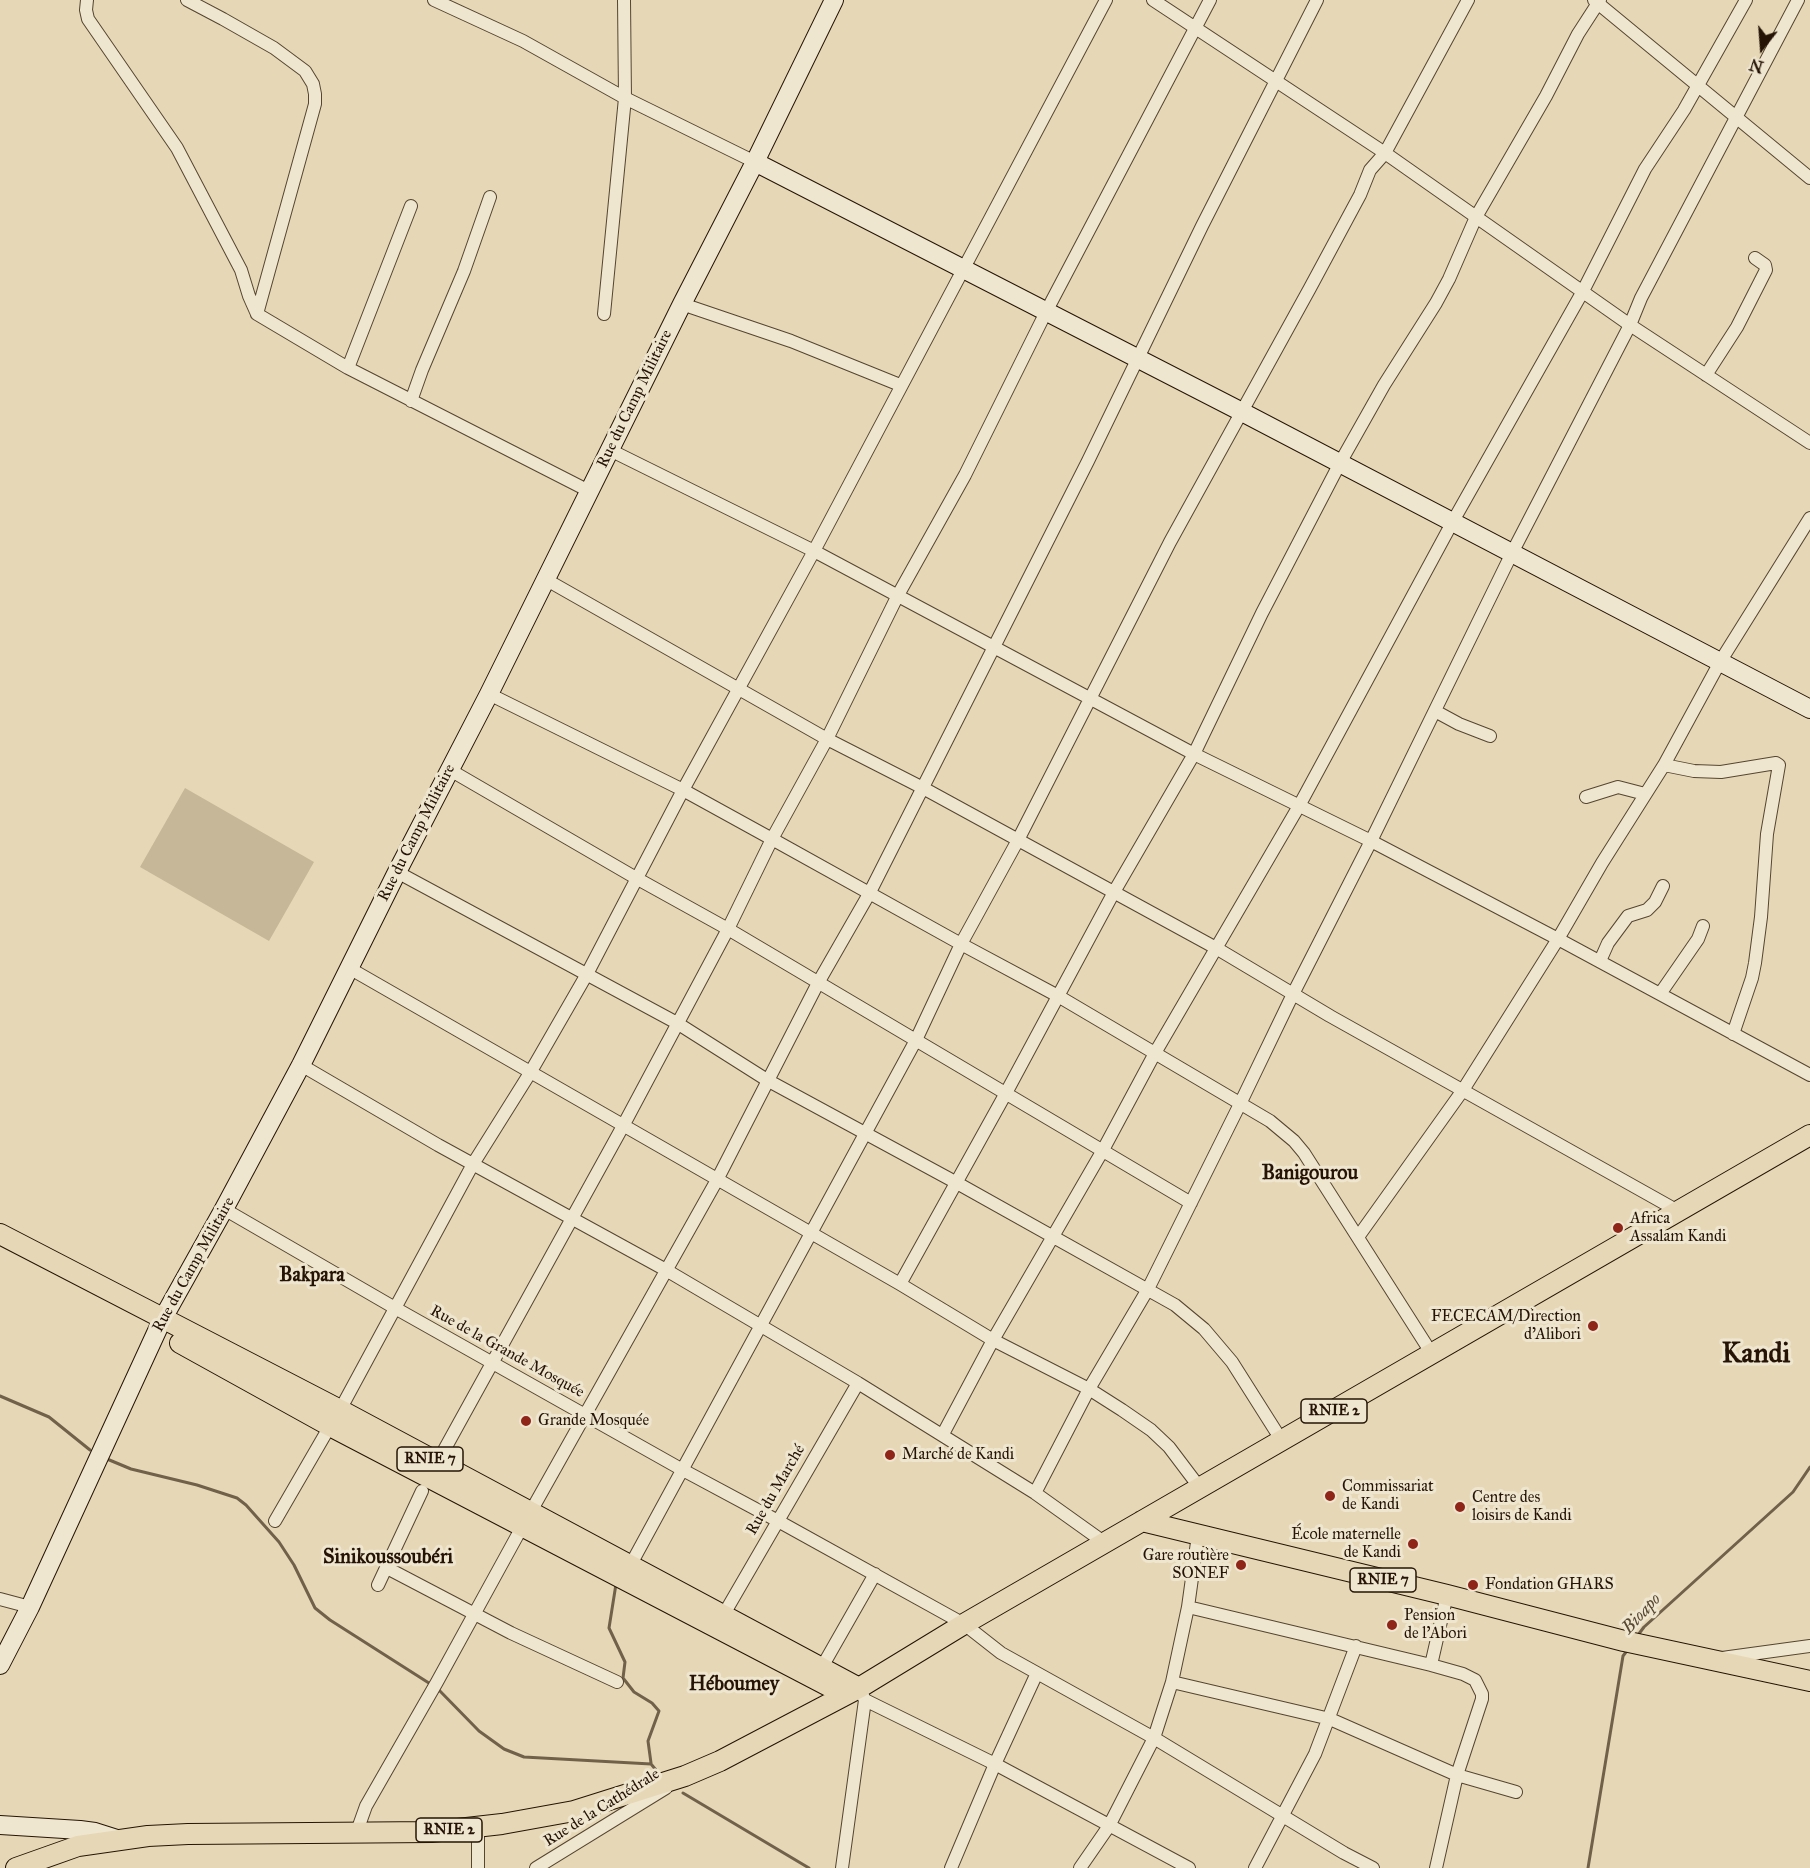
<!DOCTYPE html>
<html>
<head>
<meta charset="utf-8">
<style>
	body { margin:0 }
	#map { position:relative; width:1810px; height:1868px; overflow:hidden; background:#e6d8b6; font-family:"IM FELL Great Primer",serif }
	canvas { display:block }
	.north { position:absolute; left:1732px; top:18px; width:60px; height:60px; -webkit-text-stroke:4px #efe6d0; paint-order:stroke; rotate:197deg; font-size:16px; font-weight:700; line-height:24px; text-align:center; color:#251405 }
	.north::after { content:''; display:block; margin:auto; width:21px; height:27px; background:#251405; clip-path:polygon(50% 0,100% 100%,50% 72%,0 100%) }
</style>
</head>
<body>
<div id="map">
<canvas width="1810" height="1868"></canvas>
<div class="north">N</div>
</div>
<script>
const ctx = document.querySelector('canvas').getContext('2d');
ctx.lineJoin = 'round';
function fillPath(path, color) { ctx.fillStyle = color; ctx.fill(path, 'evenodd'); }
const poly = rows => new Path2D(rows.map(r => 'M' + r).join(''));
function stroke(path, color, width, dash) { ctx.strokeStyle = color; ctx.lineWidth = width; ctx.lineCap = dash ? 'butt' : 'round'; ctx.setLineDash(dash || []); ctx.stroke(path); }
function label(font, color, halo, rows, align = 'center') {
  ctx.font = font + ' "IM FELL Great Primer",serif'; ctx.lineWidth = 6; ctx.setLineDash([]); ctx.textBaseline = 'middle'; ctx.strokeStyle = halo; ctx.fillStyle = color; for (const [text, x, y, turn = 0] of rows) {
    ctx.save(); ctx.translate(x, y); ctx.rotate((+turn || 0) * Math.PI / 180); ctx.textAlign = isNaN(turn) ? turn : align; if (halo) ctx.strokeText(text, 0, 0); ctx.fillText(text, 0, 0); ctx.restore();
  }
}
const green = poly([
	[185,788,314,862,269,941,140,867]
]);
const stream = poly([
	[0,1396,49,1417,90,1450],
	[107,1459,131,1469,197,1485,237,1498,246,1505,279,1542,294,1565,315,1608,330,1620,432,1685],
	[616,1584,609,1628,625,1662,623,1678,634,1692,652,1703,659,1711,648,1741,651,1763],
	[1638,1635,1644,1627,1793,1492,1810,1467],
	[437,1688,479,1731,504,1749,524,1757,651,1764,656,1770],
	[683,1793,809,1868],
	[1588,1868,1623,1656,1629,1648]
]);
const street = poly([
	[87,0,86,10,88,19,177,148,241,270,249,296,257,314],
	[187,0,223,19,274,48,305,71,313,84,315,94,315,104,257,314,348,368,589,491],
	[434,0,523,41,625,98,755,162],
	[1153,0,1385,153,1630,325,1810,443],
	[1594,0,1810,178],
	[682,304,791,341,900,385],
	[604,314,625,98,624,0],
	[348,368,411,206],
	[1706,375,1737,327,1766,270,1765,265,1755,258],
	[411,401,422,370,464,271,490,197],
	[610,450,814,551,1194,754,1371,841,1558,939,1810,1075],
	[545,579,827,739,923,788,1216,948,1330,1016,1678,1211],
	[489,694,683,790,772,839,961,944,1058,996,1270,1121,1294,1141,1304,1153,1432,1354],
	[1435,711,1459,724,1490,736],
	[1664,765,1694,771,1721,772,1776,763,1779,765,1767,834,1761,917,1755,963,1752,978,1733,1034],
	[450,770,636,878,728,929,1191,1203],
	[1586,797,1618,787,1645,794],
	[397,872,677,1023,767,1080,957,1183,1175,1305,1204,1329,1232,1362,1282,1441],
	[1600,961,1608,943,1628,916,1647,910,1655,902,1663,886],
	[349,968,900,1284,993,1340,1089,1389,1122,1410,1151,1430,1169,1447,1200,1488],
	[1660,994,1698,939,1703,926],
	[301,1065,438,1145,666,1270,858,1383,1035,1493,1105,1543],
	[224,1209,395,1308,681,1469,778,1521,964,1624,1001,1653,1154,1738,1344,1853,1373,1868],
	[1358,1237,1463,1090,1558,939,1602,863,1664,765,1720,662,1810,518],
	[900,1284,1006,1093,1114,892,1194,754,1262,613,1340,463,1384,385,1436,303,1449,279,1476,217,1546,96,1578,34,1600,0],
	[340,1410,473,1164,530,1073,587,974,683,790,814,551,1106,0],
	[943,1434,993,1340,1103,1150,1155,1053,1299,806,1452,523,1583,291,1645,169,1684,110,1746,0],
	[437,1463,623,1126,728,929,772,839,827,739,898,595,965,475,1046,312,1210,0],
	[1035,1493,1089,1389,1148,1289,1240,1104,1293,994,1371,841,1512,553,1630,325,1641,298,1798,0],
	[530,1513,717,1180,818,983,869,894,1088,461,1202,226,1317,0],
	[275,1521,330,1426],
	[630,1566,916,1040,961,944,1018,840,1170,542,1310,288,1360,195,1370,170,1385,153,1468,0],
	[387,1568,511,1633,617,1682],
	[378,1585,422,1491],
	[0,1599,30,1607],
	[1188,1607,1431,1665,1463,1674,1475,1680,1482,1694,1482,1699,1457,1775,1436,1868],
	[724,1614,858,1383],
	[1722,1658,1810,1646],
	[1431,1665,1447,1595],
	[822,1667,875,1574],
	[1172,1682,1330,1719,1457,1775,1516,1792],
	[859,1688,865,1700,995,1764,1189,1868],
	[356,1834,366,1806,437,1682,522,1527],
	[478,1868,478,1827],
	[536,1868,666,1788],
	[842,1868,865,1700],
	[951,1868,995,1764,1037,1673],
	[1080,1868,1109,1826,1154,1738,1172,1682,1188,1607,1198,1535],
	[1255,1868,1315,1754,1356,1646]
]);
const secondary = poly([
	[755,162,1242,412,1810,709],
	[0,1665,30,1607,162,1320,224,1209,301,1065,397,872,489,694,682,304,755,162,834,0],
	[0,1825,80,1830,95,1832,117,1839]
]);
const primary = poly([
	[0,1234,340,1410,859,1688],
	[180,1343,330,1426,836,1690],
	[1142,1521,1447,1595,1624,1641,1810,1681],
	[16,1868,78,1846,148,1836,188,1834,431,1832,502,1824,574,1811,685,1776,720,1761,859,1688,964,1624,1810,1135]
]);
const markers = [
	[1618,1228,6,"#8f2418"],
	[1593,1326,6,"#8f2418"],
	[526,1421,6,"#8f2418"],
	[890,1455,6,"#8f2418"],
	[1330,1496,6,"#8f2418"],
	[1460,1507,6,"#8f2418"],
	[1413,1544,6,"#8f2418"],
	[1241,1565,6,"#8f2418"],
	[1473,1585,6,"#8f2418"],
	[1392,1625,6,"#8f2418"]
];
const shields = [
	[1334,1411,66],
	[430,1459,66],
	[1383,1580,66],
	[449,1830,66]
];
const shieldNames = [
	["RNIE 2",1334,1411],
	["RNIE 7",430,1459],
	["RNIE 7",1383,1580],
	["RNIE 2",449,1830]
];
const streetNames = [
	["Rue du Camp Militaire",635,399,-64],
	["Rue du Camp Militaire",417,833,-63],
	["Rue du Camp Militaire",194,1265,-61],
	["Rue de la Grande Mosquée",507,1352,29],
	["Rue du Marché",776,1490,-60],
	["Rue de la Cathédrale",602,1808,-32]
];
const poiNames = [
	["Africa",1630,1219],
	["Assalam Kandi",1630,1237],
	["FECECAM/Direction",1581,1317,"right"],
	["d'Alibori",1581,1335,"right"],
	["Grande Mosquée",538,1421],
	["Marché de Kandi",902,1455],
	["Commissariat",1342,1487],
	["de Kandi",1342,1505],
	["Centre des",1472,1498],
	["loisirs de Kandi",1472,1516],
	["École maternelle",1401,1535,"right"],
	["de Kandi",1401,1553,"right"],
	["Gare routière",1229,1556,"right"],
	["SONEF",1229,1574,"right"],
	["Fondation GHARS",1485,1585],
	["Pension",1404,1616],
	["de l'Abori",1404,1634]
];
const waterNames = [
	["Bioapo",1642,1614,-47]
];
const quarterNames = [
	["Banigourou",1310,1174],
	["Bakpara",312,1276],
	["Sinikoussoubéri",388,1558],
	["Héboumey",734,1685]
];
const townNames = [
	["Kandi",1756,1355]
];
fillPath(green, '#c5b798');
stroke(stream, '#71614b', 3);
stroke(street, '#554531', 14);
stroke(secondary, '#251405', 20);
stroke(primary, '#251405', 22);
stroke(street, '#efe6d0', 12);
stroke(secondary, '#efe6d0', 18);
stroke(primary, '#e6d8b6', 20);
for (const [x, y, r, color] of markers) { const dot = new Path2D(); dot.arc(x, y, r, 0, 2 * Math.PI); ctx.fillStyle = color; ctx.fill(dot); stroke(dot, '#efe6d0', 2); }
for (const [x, y, w] of shields) { const box = new Path2D(); box.roundRect(x - w / 2, y - 12, w, 24, 4.5); ctx.fillStyle = '#efe6d0'; ctx.fill(box); stroke(box, '#251405', 1.5); }
label('bold 15px', '#251405', null, shieldNames);
label('16px', '#251405', '#efe6d0', streetNames);
label('16px', '#251405', '#efe6d0', poiNames, 'left');
label('italic 18px', '#584834', '#efe6d0', waterNames);
label('bold 20px', '#251405', '#efe6d0', quarterNames);
label('bold 28px', '#251405', '#efe6d0', townNames);
</script>
</body>
</html>
